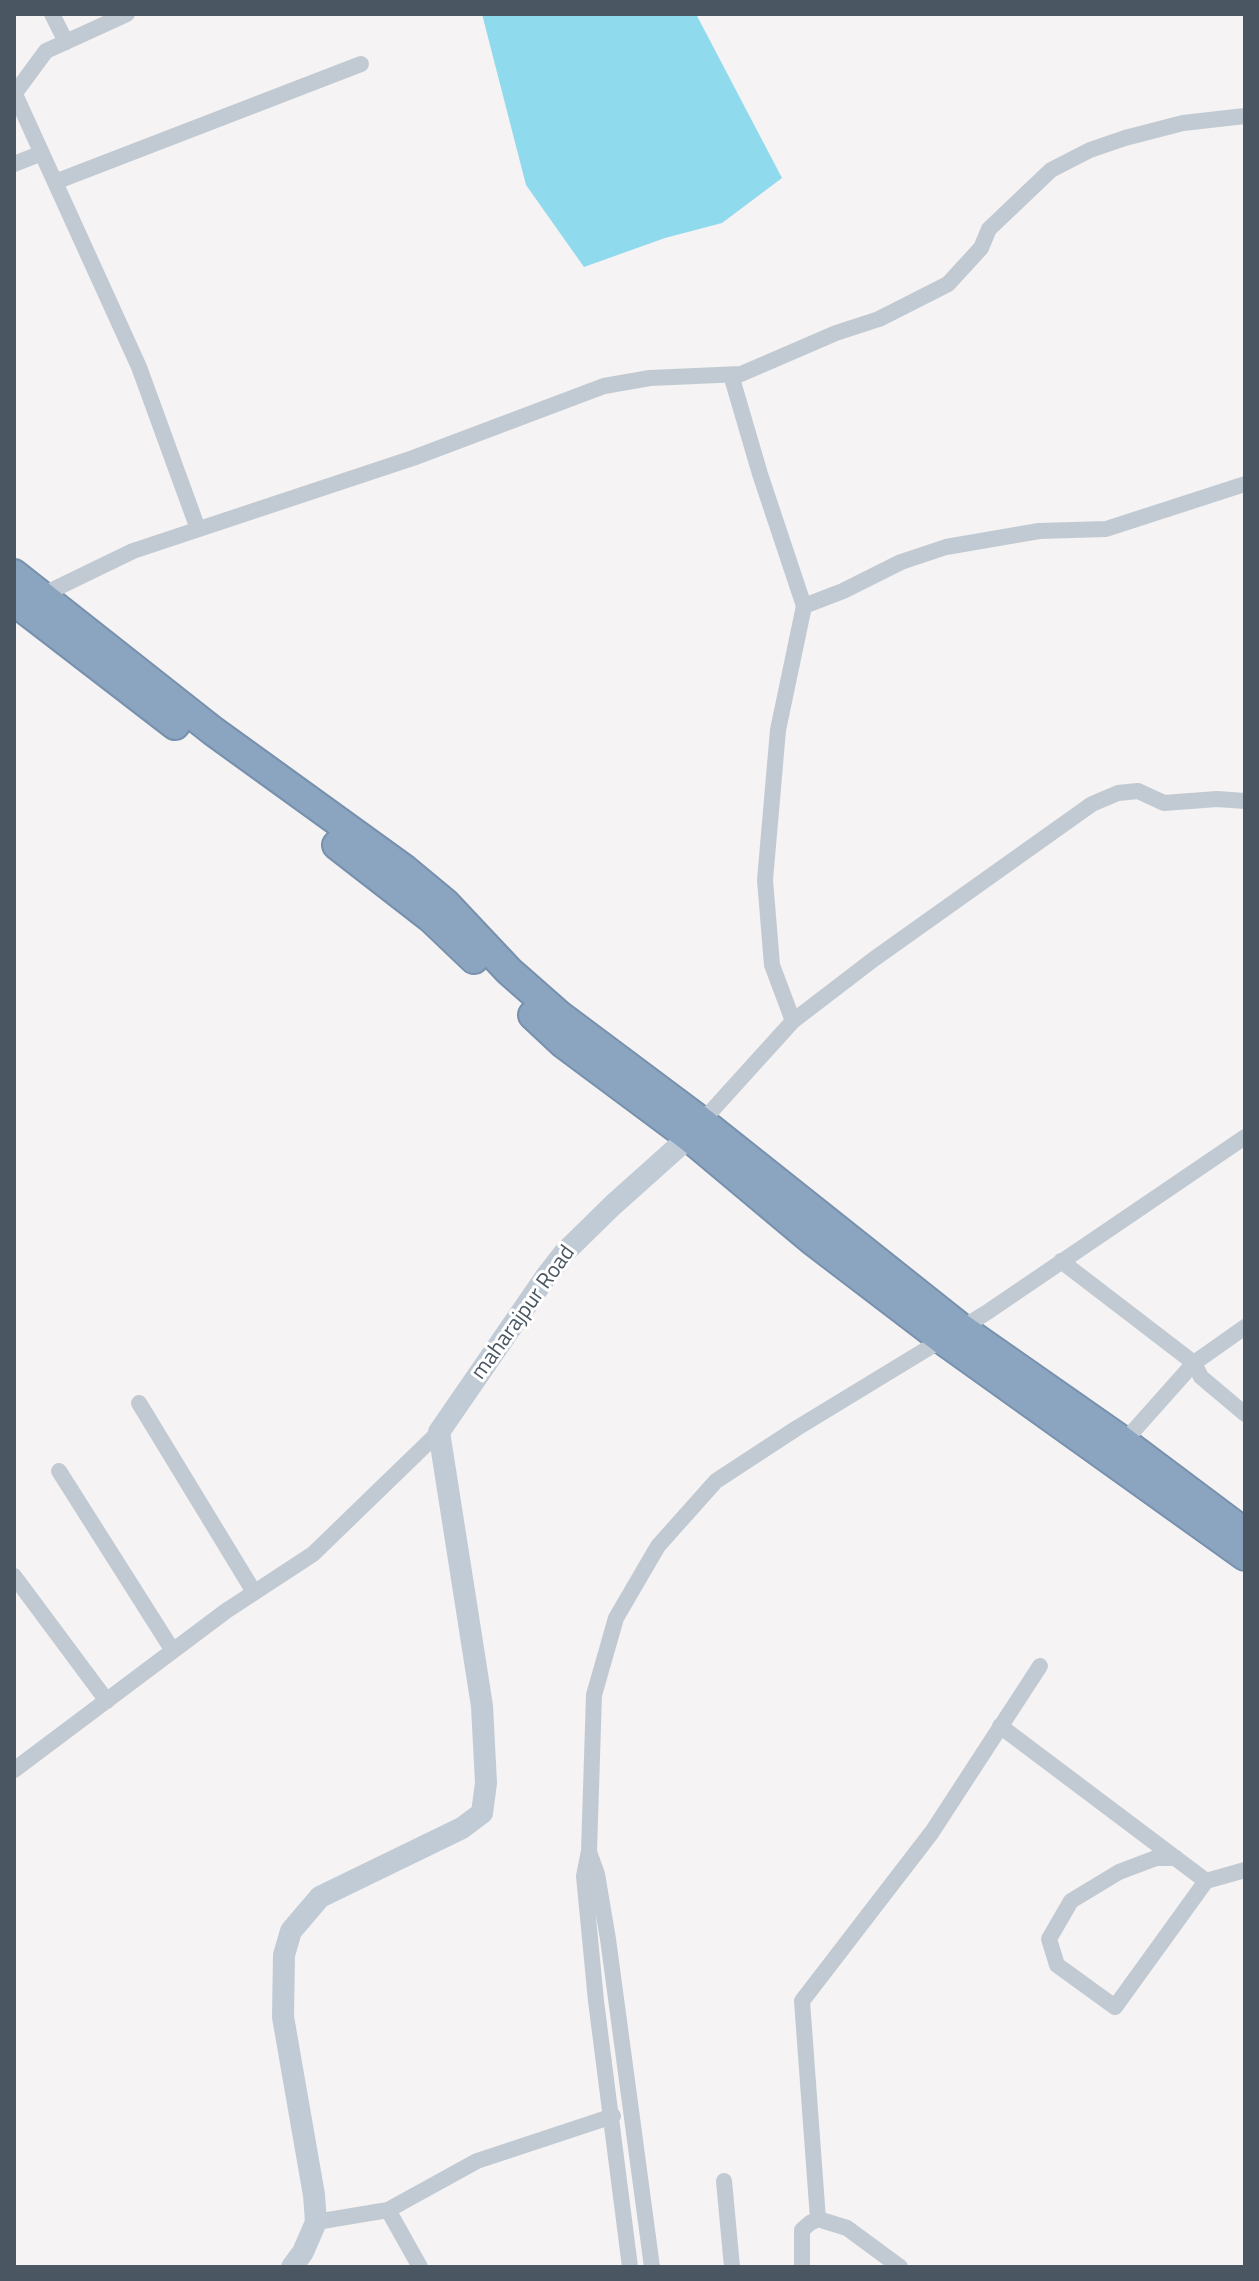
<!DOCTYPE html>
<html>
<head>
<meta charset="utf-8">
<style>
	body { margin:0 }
	#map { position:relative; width:1259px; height:2281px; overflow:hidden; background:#f5f3f3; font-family:"Titillium Web",sans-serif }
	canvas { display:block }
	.frame { position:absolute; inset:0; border:16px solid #4a5661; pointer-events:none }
</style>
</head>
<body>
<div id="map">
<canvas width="1259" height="2281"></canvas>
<div class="frame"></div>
</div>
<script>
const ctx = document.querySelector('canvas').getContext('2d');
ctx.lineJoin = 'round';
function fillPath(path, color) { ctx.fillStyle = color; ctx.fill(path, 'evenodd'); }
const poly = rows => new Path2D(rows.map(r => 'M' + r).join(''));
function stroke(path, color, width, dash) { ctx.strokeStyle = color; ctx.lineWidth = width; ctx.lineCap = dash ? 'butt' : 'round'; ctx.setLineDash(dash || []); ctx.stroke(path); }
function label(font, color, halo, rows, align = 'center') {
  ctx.font = font + ' "Titillium Web",sans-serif'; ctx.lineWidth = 6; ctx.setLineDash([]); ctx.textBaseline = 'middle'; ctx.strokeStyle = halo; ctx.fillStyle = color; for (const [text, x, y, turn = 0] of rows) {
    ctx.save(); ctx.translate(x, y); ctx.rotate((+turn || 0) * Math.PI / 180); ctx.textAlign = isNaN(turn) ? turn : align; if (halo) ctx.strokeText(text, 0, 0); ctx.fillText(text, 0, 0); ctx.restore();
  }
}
const water = poly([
	[482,14,696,14,782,178,722,223,665,238,584,267,526,185]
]);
const street = poly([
	[52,14,66,42],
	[14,92,139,367,198,529],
	[15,93,46,51,127,14],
	[14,164,42,153],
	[55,182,361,64],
	[38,597,133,551,413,458,604,386,650,378,741,374,836,333,879,319,948,284,981,248,989,229,1051,170,1090,150,1125,138,1183,123,1245,116],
	[804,606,843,591,901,562,946,547,1039,531,1106,529,1245,484],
	[793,1021,874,959,1092,804,1118,793,1138,791,1164,803,1217,799,1245,801],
	[697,1127,793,1021,772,965,765,880,778,730,804,606,760,474,731,375],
	[1061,1261,1194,1363,1120,1446],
	[1245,1327,1194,1363,1201,1377,1245,1414],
	[139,1403,254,1592],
	[59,1471,173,1651],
	[14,1576,107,1701],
	[1000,1726,1206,1881],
	[14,1770,226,1611,313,1554,439,1432],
	[589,1852,597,1874,608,1939,652,2267],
	[1176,1858,1156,1858,1119,1872,1071,1901,1049,1939,1057,1965,1115,2007,1206,1881,1245,1870],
	[724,2181,732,2267],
	[388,2210,420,2267],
	[818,2219,802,2001,932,1832,1040,1666],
	[316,2222,388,2210,477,2161,613,2116],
	[630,2267,596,2001,584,1876,589,1851,594,1695,616,1618,658,1546,716,1481,797,1428,986,1313,1245,1137],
	[802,2267,802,2230,810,2223,818,2219,847,2228,900,2267]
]);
const secondary = poly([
	[292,2267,303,2252,316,2222,314,2195,283,2017,284,1955,291,1931,320,1897,462,1828,482,1813,486,1783,482,1706,439,1432,547,1275,565,1252,613,1205,689,1137]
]);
const highway = poly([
	[14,574,213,731,404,869,445,903,509,971,559,1015,702,1122,961,1328,1117,1437,1245,1533],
	[14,601,175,725],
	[337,845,431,918,474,959],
	[533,1015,564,1044,689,1137,812,1240,943,1340,1245,1556]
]);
const streetNames = [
	["maharajpur Road",524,1313,-54]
];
fillPath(water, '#90daee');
stroke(highway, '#7690ad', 32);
stroke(street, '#c1cad2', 16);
stroke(secondary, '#c1cbd6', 22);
stroke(highway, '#8ba5c1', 28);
label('22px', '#4a5661', '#fff', streetNames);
</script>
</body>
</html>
